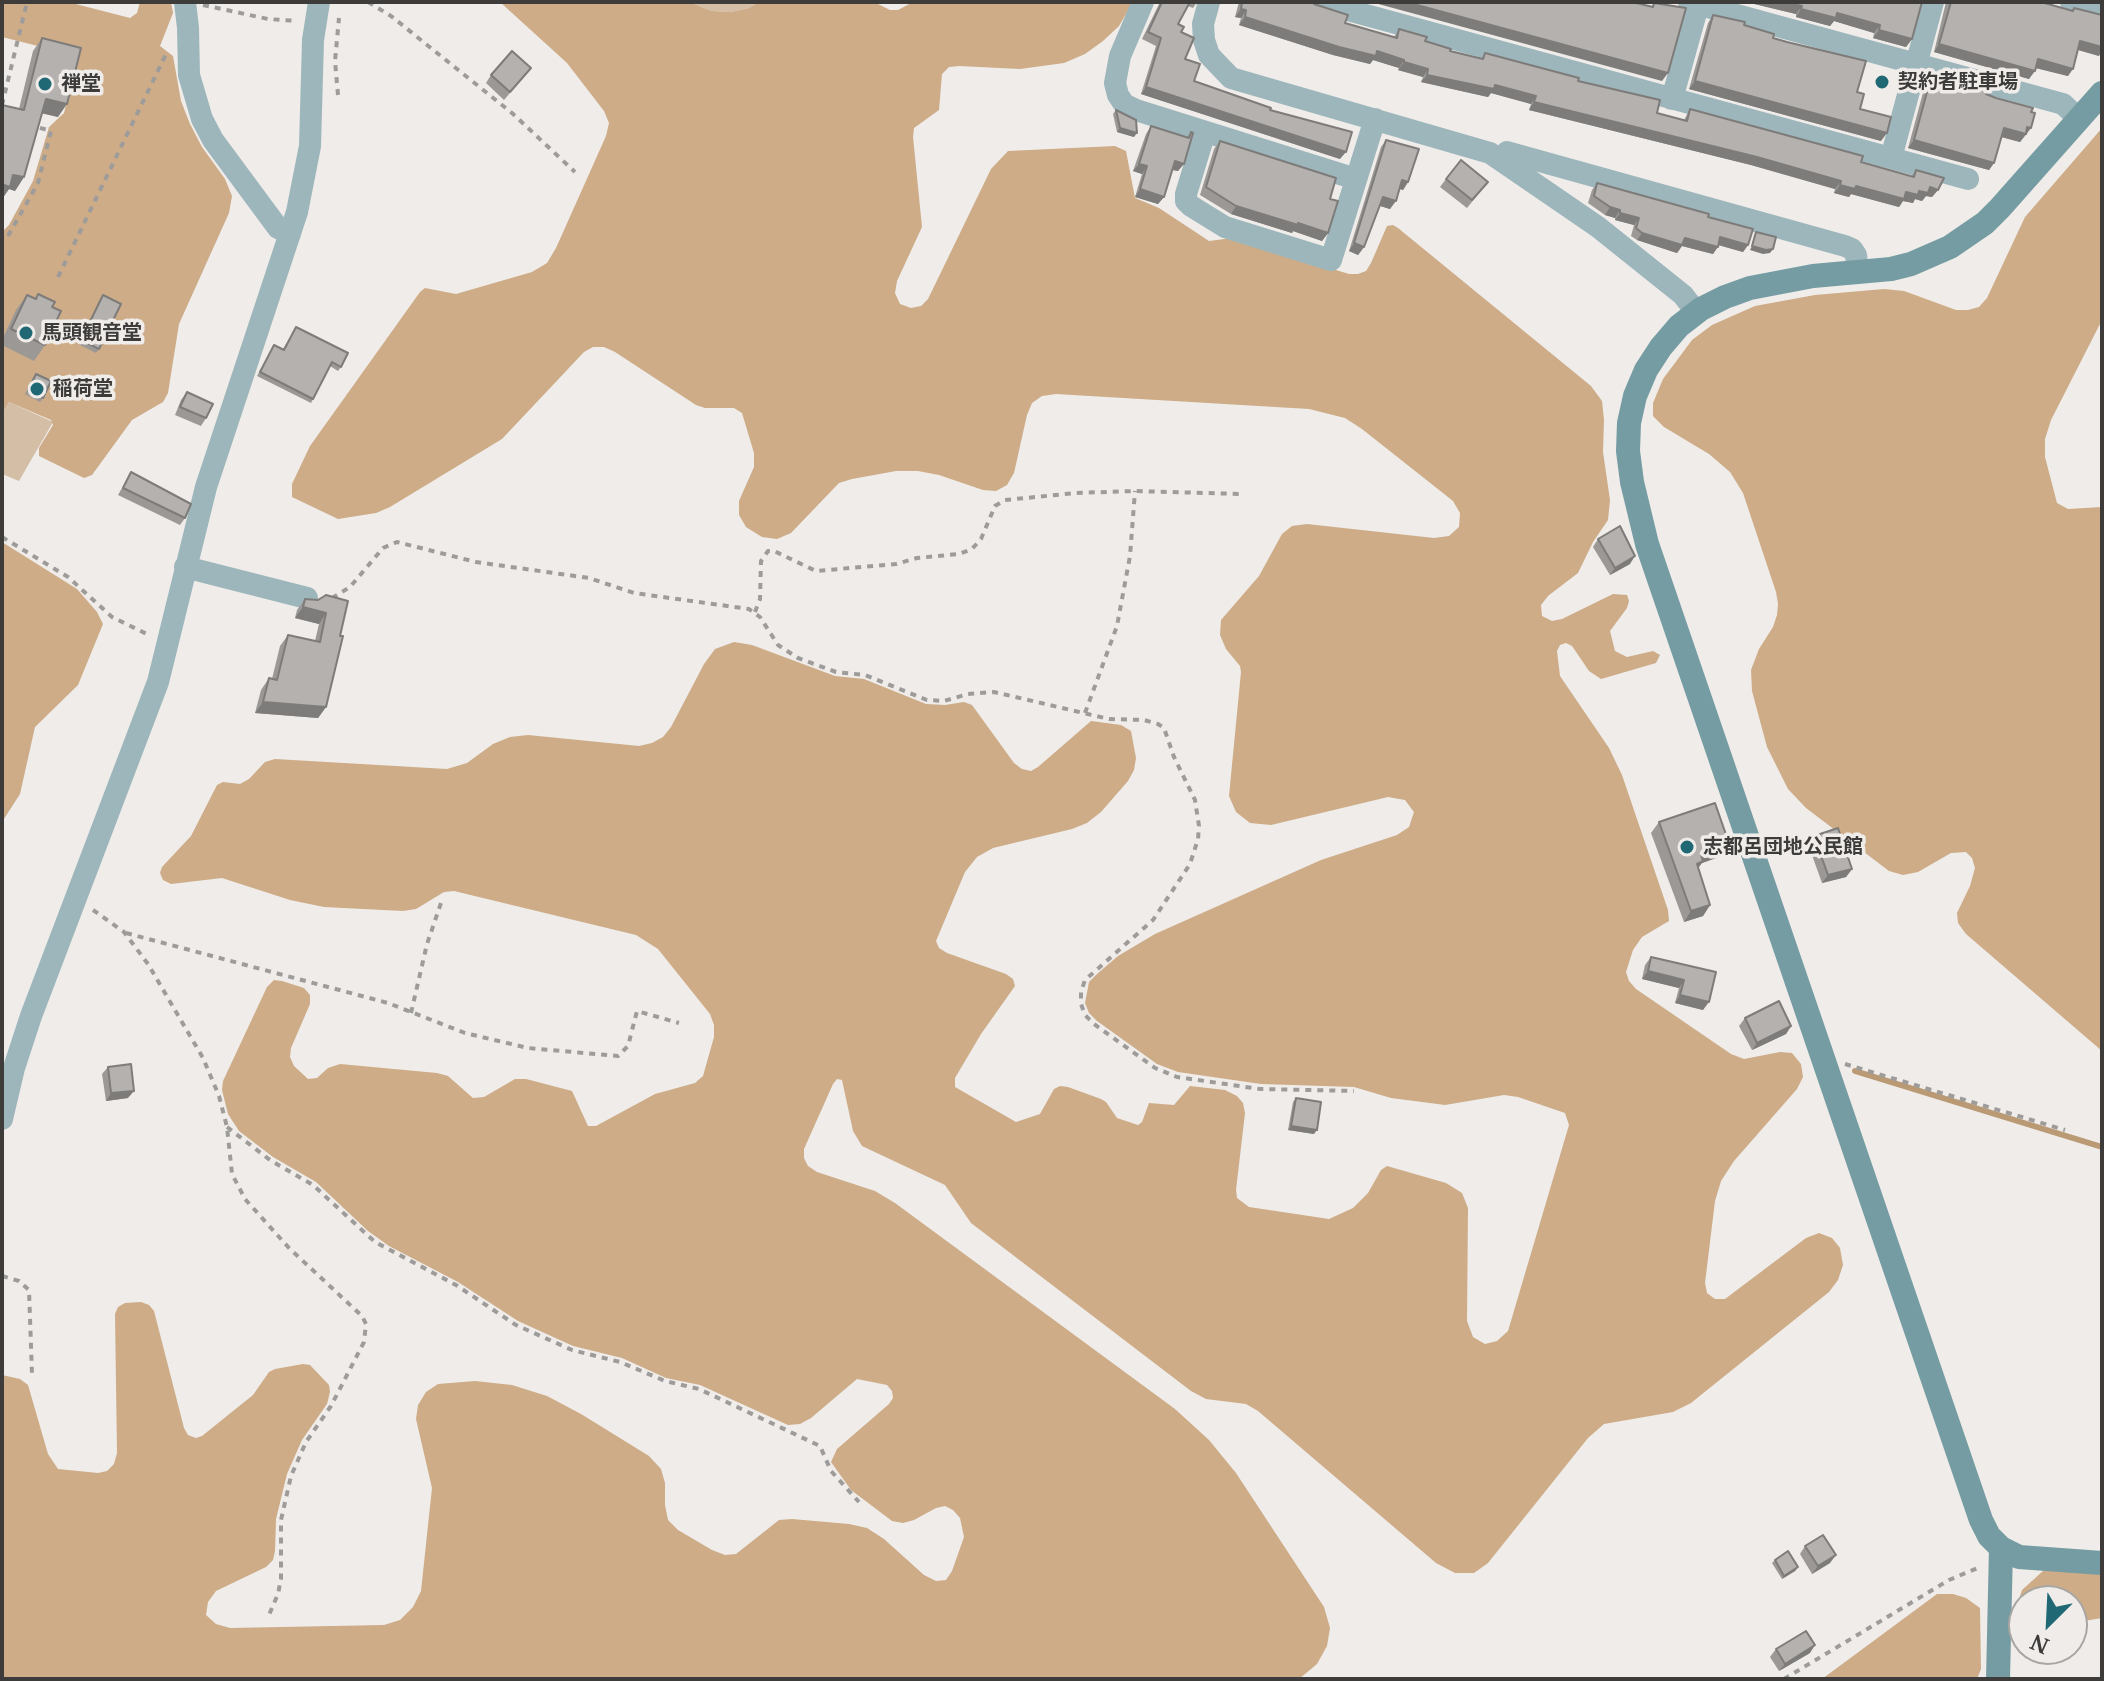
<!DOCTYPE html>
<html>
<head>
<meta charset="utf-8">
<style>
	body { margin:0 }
	#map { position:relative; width:2104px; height:1681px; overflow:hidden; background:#efece9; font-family:"Noto Serif",serif }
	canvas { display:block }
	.frame { position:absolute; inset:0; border:4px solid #3d3c3b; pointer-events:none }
	.north { position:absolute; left:2008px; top:1585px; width:80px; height:80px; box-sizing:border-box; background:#efece9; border:2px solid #a8a6a3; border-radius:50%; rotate:204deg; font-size:22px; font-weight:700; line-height:32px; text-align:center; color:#3d3c3b }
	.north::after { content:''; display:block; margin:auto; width:28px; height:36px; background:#206974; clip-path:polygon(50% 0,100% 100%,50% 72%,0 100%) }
</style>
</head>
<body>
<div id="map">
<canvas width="2104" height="1681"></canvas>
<div class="frame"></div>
<div class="north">N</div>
</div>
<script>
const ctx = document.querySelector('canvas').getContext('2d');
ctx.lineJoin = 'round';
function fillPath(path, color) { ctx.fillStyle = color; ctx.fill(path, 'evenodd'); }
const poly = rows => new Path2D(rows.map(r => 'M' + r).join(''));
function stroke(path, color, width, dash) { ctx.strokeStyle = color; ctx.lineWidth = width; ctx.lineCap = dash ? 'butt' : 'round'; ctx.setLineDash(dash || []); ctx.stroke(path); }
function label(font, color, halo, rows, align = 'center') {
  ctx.font = font + ' "Noto Serif","Noto Sans JP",serif'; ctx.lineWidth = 7; ctx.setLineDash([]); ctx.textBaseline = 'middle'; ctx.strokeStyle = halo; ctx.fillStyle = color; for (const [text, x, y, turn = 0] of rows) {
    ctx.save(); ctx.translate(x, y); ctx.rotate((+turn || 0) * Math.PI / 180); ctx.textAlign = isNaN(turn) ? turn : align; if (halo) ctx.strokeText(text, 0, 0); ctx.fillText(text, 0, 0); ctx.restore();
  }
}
const green = poly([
	[689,2,759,2,749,8,731,12,712,11],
	[9,402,53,422,19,481,2,474,2,414]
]);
const forest = poly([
	[2,2,68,2,130,18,137,13,140,2,171,2,173,13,160,46,173,56,181,101,190,124,202,147,225,179,232,196,229,213,179,324,168,393,163,402,132,420,92,475,84,478,39,456,39,448,53,425,51,420,9,402,2,414,2,232,9,225,33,181,49,127,64,113,76,66,66,53,2,37],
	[500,2,689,2,712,11,731,12,749,8,759,2,874,2,890,10,898,10,913,2,1133,2,1119,26,1103,41,1085,54,1064,63,1020,69,959,66,949,67,942,74,939,110,914,128,913,137,922,227,897,281,895,293,900,304,911,308,921,306,928,299,991,169,1008,151,1115,146,1126,151,1135,198,1159,208,1209,241,1232,238,1349,274,1358,274,1366,271,1371,263,1387,226,1393,225,1398,228,1591,386,1602,401,1604,420,1603,452,1610,500,1608,520,1593,542,1578,573,1548,596,1541,605,1542,616,1552,621,1562,619,1613,594,1627,595,1629,601,1627,608,1610,631,1615,651,1627,657,1653,651,1660,655,1656,663,1601,679,1589,671,1572,646,1566,643,1560,645,1557,651,1560,676,1609,748,1622,775,1668,910,1669,921,1642,937,1633,950,1626,972,1629,981,1636,989,1731,1054,1744,1059,1780,1052,1792,1053,1801,1064,1803,1077,1797,1089,1734,1161,1721,1181,1715,1201,1705,1283,1707,1293,1715,1299,1725,1299,1806,1238,1819,1233,1832,1238,1840,1248,1843,1265,1838,1280,1829,1292,1691,1403,1673,1412,1604,1424,1588,1438,1488,1563,1474,1573,1455,1573,1436,1563,1258,1411,1246,1404,1206,1399,1191,1391,971,1223,945,1185,862,1146,853,1131,842,1080,837,1079,833,1084,804,1149,804,1158,808,1166,817,1172,875,1191,895,1203,1175,1409,1209,1440,1236,1473,1324,1607,1330,1628,1327,1646,1317,1664,1299,1679,2,1679,2,1375,20,1379,28,1385,48,1454,58,1469,98,1473,107,1471,114,1464,117,1453,115,1314,118,1307,125,1303,141,1302,149,1305,154,1311,184,1428,188,1435,196,1438,202,1436,253,1395,269,1372,275,1369,303,1364,310,1365,329,1385,330,1392,327,1404,302,1440,287,1474,276,1519,275,1551,273,1560,266,1567,216,1591,208,1602,206,1615,216,1624,230,1628,384,1625,400,1620,413,1607,421,1591,432,1488,416,1419,418,1405,426,1392,438,1384,475,1381,512,1385,547,1396,581,1414,649,1456,661,1469,665,1483,665,1505,668,1520,678,1530,712,1550,725,1555,736,1554,779,1520,792,1519,849,1524,867,1528,884,1539,924,1575,936,1581,946,1580,952,1571,964,1537,960,1518,953,1510,945,1506,936,1508,914,1520,903,1523,892,1521,851,1490,831,1462,837,1449,889,1404,893,1398,892,1391,887,1385,857,1379,811,1418,800,1424,788,1425,700,1385,666,1378,622,1358,573,1346,518,1321,458,1282,389,1246,368,1231,316,1182,273,1157,239,1131,228,1114,222,1090,223,1081,267,987,274,980,282,981,304,988,310,995,310,1004,291,1048,290,1057,294,1066,308,1079,317,1078,328,1068,340,1064,437,1073,448,1076,473,1098,484,1097,515,1079,526,1079,572,1091,588,1126,596,1126,655,1094,695,1083,703,1076,714,1037,714,1025,710,1014,658,949,636,935,454,891,444,892,416,909,403,911,324,907,290,900,222,878,171,884,163,880,160,873,162,867,191,836,217,785,223,782,240,784,249,779,265,762,275,759,447,769,467,763,493,744,510,737,528,735,639,746,652,743,663,737,671,727,704,664,715,649,734,642,752,645,835,676,864,679,926,704,945,705,964,702,972,705,1014,763,1022,769,1031,771,1038,767,1091,721,1121,725,1131,731,1136,758,1134,770,1128,781,1101,812,1087,823,1072,829,993,848,977,857,965,872,936,941,939,948,947,953,1006,974,1013,979,1015,986,981,1034,955,1078,955,1087,1016,1122,1040,1114,1054,1089,1060,1086,1068,1087,1101,1099,1106,1102,1117,1118,1138,1125,1142,1122,1149,1103,1174,1105,1190,1086,1225,1090,1237,1096,1243,1103,1245,1113,1236,1190,1237,1198,1249,1207,1329,1219,1353,1208,1368,1193,1381,1170,1387,1166,1446,1183,1462,1193,1468,1208,1467,1321,1473,1337,1485,1344,1497,1341,1508,1331,1569,1125,1565,1113,1518,1097,1504,1095,1445,1105,1391,1098,1354,1087,1261,1084,1178,1072,1157,1064,1097,1021,1089,1013,1085,1003,1089,982,1097,974,1118,956,1155,934,1321,860,1397,835,1409,827,1414,812,1405,800,1388,797,1271,825,1250,823,1236,812,1229,796,1241,672,1240,666,1226,649,1220,635,1221,620,1259,576,1282,534,1292,526,1307,524,1434,538,1449,536,1459,527,1460,513,1453,501,1362,429,1345,418,1309,409,1056,394,1042,396,1032,403,1027,415,1014,473,1007,485,996,491,983,490,939,475,918,471,896,471,852,479,839,483,791,533,777,539,762,537,746,527,739,515,739,501,754,467,754,453,742,413,734,408,705,408,696,405,615,352,604,347,593,347,584,352,502,439,390,507,376,513,338,519,292,497,292,484,310,446,420,292,425,288,456,294,532,272,547,263,556,248,606,136,609,123,604,111,567,63],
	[2102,128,2102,320,2051,420,2045,439,2045,457,2057,503,2068,509,2102,507,2102,1051,1966,934,1958,923,1957,913,1970,886,1975,868,1972,858,1966,852,1951,853,1918,872,1903,875,1889,871,1806,808,1788,789,1767,747,1752,691,1751,670,1759,649,1773,627,1777,615,1778,604,1776,592,1743,493,1730,472,1709,454,1664,427,1653,416,1653,403,1663,379,1692,340,1712,325,1755,306,1815,295,1884,289,1904,291,1956,310,1968,310,1979,307,1987,298,2025,217],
	[2,542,77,589,97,612,103,624,78,685,35,727,20,794,2,822],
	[2044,1570,2102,1572,2102,1618,2072,1623,2072,1601,2024,1601,2024,1624,2020,1622,2017,1606,2022,1590],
	[1937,1594,1953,1594,1966,1598,1980,1608,1981,1669,1977,1679,1822,1679]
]);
const stream = poly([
	[1855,1071,2102,1147]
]);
const path = poly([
	[368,2,391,16,512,113,575,172],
	[203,5,268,19,297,21],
	[338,95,335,61,339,18],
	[2,105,27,2],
	[8,236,38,183,51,131,33,126],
	[58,277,167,52],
	[2,537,68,577,112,617,151,636],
	[332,598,350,587,383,548,397,542,476,562,589,578,634,593,749,609,760,617,778,645,798,658,836,672,865,675,927,700,944,701,968,694,994,692,1109,719,1144,720,1158,724,1164,728,1174,757,1195,800,1199,826,1198,839,1190,864,1153,920,1085,980,1081,992,1081,1004,1085,1015,1094,1024,1155,1068,1177,1077,1260,1089,1354,1091],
	[755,612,760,599,761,561,768,551,774,551,816,571,896,564,917,558,959,554,972,549,981,539,995,506,1005,500,1076,493,1135,491,1241,494],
	[1085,713,1117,626,1130,556,1135,491],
	[93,910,124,932,148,964,203,1058,219,1096,227,1127,232,1174,245,1199,289,1248,362,1316,366,1324,364,1342,331,1406,306,1442,291,1476,281,1520,281,1579,278,1594,269,1615],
	[126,933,388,1003,465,1033,528,1048,618,1056,628,1046,637,1011,679,1023],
	[411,1013,427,944,441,903],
	[1845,1064,2065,1130],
	[227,1127,270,1160,313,1185,375,1242,456,1285,516,1325,572,1350,620,1362,665,1381,699,1389,820,1446,831,1471,859,1502],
	[2,1276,19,1281,29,1290,32,1374],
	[1784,1679,1949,1580,1980,1567]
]);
const street = poly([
	[185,2,188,28,189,75,202,119,213,140,278,228,290,234],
	[1143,2,1120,56,1115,83,1118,95,1124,104,1136,110,1356,179],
	[1209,2,1203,24,1204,40,1209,55,1231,78,1490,153,1598,227,1683,295,1697,313],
	[1318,2,1968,179],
	[1689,2,2063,104,2079,119],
	[2071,2,2102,10],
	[1672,99,1699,2],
	[1205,132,1186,194,1186,201,1191,206,1225,227,1331,260,1375,119],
	[1891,158,1933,2],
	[1502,161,1507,152,1845,246,1852,249,1856,255,1858,273],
	[185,567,307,598],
	[2,1119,14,1068,31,1016,158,682,206,487,297,212,310,146,313,40,319,2]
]);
const secondary = poly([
	[2102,93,2000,208,1985,223,1950,247,1911,264,1891,269,1813,276,1750,288,1725,297,1701,309,1679,326,1661,347,1646,370,1635,396,1629,423,1628,451,1632,482,1647,544,1981,1520,1989,1536,2001,1548,2019,1557,2102,1563],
	[1998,1679,2001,1548]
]);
const wall = poly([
	[1160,2,1197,2,1193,8,1188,6,1178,24,1181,32,1185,59,1194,81,1270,110,1340,159,1141,94,1156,46,1142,39],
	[1239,2,1313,2,1314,4,1345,23,1394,37,1399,29,1450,51,1481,59,1485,53,1578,81,1657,113,1684,120,1690,109,1911,177,1916,170,1938,190,1932,197,1926,196,1922,201,1915,199,1913,203,1903,201,1899,207,1851,194,1849,197,1834,193,1835,189,1751,165,1529,110,1531,104,1491,93,1488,97,1421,82,1423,77,1398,70,1399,68,1373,60,1370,64,1333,55,1239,25,1241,18,1235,17],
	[1746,2,1922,2,1912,39,1906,47,1873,38,1874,33,1834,21,1830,26,1796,17,1796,14],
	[1946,2,2041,2,2072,10,2074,8,2099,56,2078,50,2068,76,2035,68,2029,79,1934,52],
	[1713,15,1744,25,1773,38,1857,92,1860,109,1881,141,1689,89,1708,23],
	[42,38,58,117,42,113,24,177,15,191,9,189,2,199,2,105,19,109,33,51],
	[531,68,504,100,486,83,491,75],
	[1930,81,1968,90,1971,86,1986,94,2031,112,2031,128,2020,142,2001,137,1994,163,1989,170,1908,148,1924,89],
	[1116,110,1134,137,1117,132,1113,114],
	[1151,126,1187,137,1191,132,1178,171,1172,170,1164,197,1158,204,1135,197,1142,174,1133,171,1146,134],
	[1386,140,1408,182,1403,190,1400,189,1390,209,1380,206,1364,247,1358,255,1349,251,1381,147],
	[1220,141,1330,199,1328,233,1322,241,1293,231,1292,233,1231,214,1200,195,1214,149],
	[1446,179,1488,182,1467,208,1440,187],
	[1597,183,1708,217,1748,245,1743,252,1718,245,1713,254,1682,246,1677,253,1637,240,1631,236,1634,225,1615,220,1615,218,1605,215,1588,203,1592,190],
	[38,294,52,307,45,345,34,361,2,345,2,340,16,310,27,295,35,299],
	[103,295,99,349,96,353,78,344],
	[296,327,341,367,338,371,330,366,311,403,257,376,274,345,283,349],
	[36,374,43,398,40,402,25,394],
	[187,392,206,418,201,426,175,415,181,400],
	[131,472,185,518,180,525,118,495],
	[1598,539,1630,564,1610,575,1593,547],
	[305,599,318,600,340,636,326,707,318,718,255,713,261,690,269,678,272,679,280,646,288,635,315,641,319,624,295,618,297,610],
	[1659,822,1722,856,1702,863,1698,868,1710,905,1703,916,1684,922,1651,833],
	[1814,836,1852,869,1846,877,1822,883,1808,844],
	[1651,957,1716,972,1703,1010,1675,1003,1679,988,1642,979,1645,965],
	[1745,1018,1791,1026,1786,1034,1752,1050,1739,1026],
	[108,1067,128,1098,106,1101,102,1074],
	[1296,1098,1314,1134,1288,1130,1293,1102],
	[1805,1546,1830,1563,1812,1574,1800,1554],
	[1775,1560,1798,1567,1795,1571,1782,1579,1772,1563],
	[2102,1644,2102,1679,2100,1679,2101,1646],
	[1776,1649,1810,1653,1779,1671,1770,1657]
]);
const shadedWall = poly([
	[1371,2,1406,2,1668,73,1662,81],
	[1746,2,1784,2,1802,6,1796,14],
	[1241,9,1246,10,1241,18,1235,17],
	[1801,9,1837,13,1880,25,1874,33,1834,21,1830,26,1796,17],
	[1245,17,1377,51,1404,60,1399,68,1373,60,1370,64,1333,55,1239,25],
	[1879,30,1912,39,1906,47,1873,38],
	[2080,41,2102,47,2102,51,2099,56,2075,49],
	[1939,44,2035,71,2029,79,1934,52],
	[2038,59,2073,69,2068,76,2032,67],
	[1404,62,1428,69,1423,77,1398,70],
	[1427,75,1495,85,1536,96,1531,104,1491,93,1488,97,1421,82],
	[1695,81,1887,133,1881,141,1689,89],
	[1146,87,1346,152,1340,159,1141,94],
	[46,99,67,104,58,117,36,112],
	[1534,102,1757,157,1841,181,1835,189,1751,165,1529,110],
	[2027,127,2031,128,2020,142,1998,136,2004,128],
	[1120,128,1137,133,1134,137,1117,132],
	[1914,140,1994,163,1989,170,1908,148],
	[1175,161,1184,164,1178,171,1169,169],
	[1139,164,1147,166,1142,174,1133,171],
	[13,175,24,177,15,191,9,189,2,199,2,188],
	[1402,180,1408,182,1403,190,1397,188],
	[1840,185,1906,192,1919,191,1930,187,1938,190,1932,197,1926,196,1922,201,1915,199,1913,203,1903,201,1899,207,1851,194,1849,197,1834,193],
	[1140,189,1164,197,1158,204,1135,197],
	[1383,197,1396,201,1390,209,1377,205],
	[1236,206,1298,223,1328,233,1322,241,1293,231,1292,233,1231,214],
	[1610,207,1620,210,1615,218,1605,215],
	[1620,213,1639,218,1634,225,1615,220],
	[1642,233,1685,238,1718,247,1713,254,1682,246,1677,253,1637,240],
	[1720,237,1748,245,1743,252,1715,244],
	[1354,243,1364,247,1358,255,1349,251],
	[1752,246,1773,249,1770,253,1763,254,1750,250],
	[1635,556,1630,564,1610,575,1615,568],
	[303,607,326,613,319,624,295,618],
	[263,702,326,707,318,718,255,713],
	[1730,846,1722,856,1702,863,1695,872,1689,874,1701,855],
	[1852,869,1846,877,1822,883,1828,875],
	[1710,905,1703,916,1684,922,1691,911],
	[1648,971,1684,980,1679,988,1642,979],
	[1680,995,1709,1002,1703,1010,1675,1003],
	[1791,1026,1786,1034,1752,1050,1757,1043],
	[134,1091,128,1098,106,1101,111,1093],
	[1291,1126,1317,1130,1314,1134,1288,1130],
	[1836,1555,1830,1563,1812,1574,1818,1566],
	[1798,1567,1795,1571,1782,1579,1784,1576],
	[1815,1645,1810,1653,1779,1671,1785,1664]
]);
const building = poly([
	[1162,2,1190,2,1178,24,1184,27,1181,32,1194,38,1185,59,1200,64,1194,81,1271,108,1270,110,1352,132,1346,152,1146,87,1161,38,1148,32,1162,2],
	[1242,2,1313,2,1314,4,1348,15,1345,23,1397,38,1399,29,1427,37,1425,41,1451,49,1450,51,1483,59,1485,53,1579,78,1578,81,1660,100,1657,113,1687,121,1690,109,1863,156,1861,162,1914,177,1916,170,1944,178,1938,190,1930,187,1928,193,1919,191,1918,195,1906,192,1904,199,1856,186,1855,189,1840,185,1841,181,1757,157,1534,102,1536,96,1495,85,1494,89,1427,75,1428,69,1404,62,1404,60,1377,51,1376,56,1339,47,1245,17,1246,10,1241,9,1242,2],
	[1406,2,1632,2,1653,7,1654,3,1686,8,1668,73,1406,2],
	[1784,2,1922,2,1912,39,1879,30,1880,25,1837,13,1836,18,1801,9,1802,6,1784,2],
	[1951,2,2041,2,2073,11,2074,8,2102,15,2102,47,2080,41,2073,69,2038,59,2035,71,1939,44,1951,2],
	[1713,15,1745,22,1744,25,1774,34,1773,38,1787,42,1866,61,1857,92,1864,94,1860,109,1891,117,1887,133,1695,81,1713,15],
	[42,38,81,48,67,104,46,99,24,177,13,175,10,187,4,185,2,194,2,105,24,110,42,38],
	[512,51,531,68,510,92,491,75,512,51],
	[1930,81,1969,90,1971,86,1986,90,1986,94,1996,98,2033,108,2031,112,2035,113,2031,128,2027,127,2026,134,2004,128,1994,163,1914,140,1930,81],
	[1116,110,1136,120,1137,133,1120,128,1116,110],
	[1151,126,1189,138,1191,132,1193,133,1184,164,1175,161,1164,197,1140,189,1147,166,1139,164,1151,126],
	[1386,140,1419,149,1408,182,1402,180,1396,201,1383,197,1364,247,1354,243,1386,140],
	[1220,141,1336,178,1330,199,1338,201,1328,233,1298,223,1298,225,1236,206,1206,187,1220,141],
	[1461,160,1488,182,1472,200,1446,179,1461,160],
	[1597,183,1709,214,1708,217,1753,229,1748,245,1720,237,1718,247,1685,238,1682,245,1642,233,1636,228,1639,218,1620,213,1620,210,1610,207,1594,196,1597,183],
	[1756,232,1776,237,1773,249,1766,250,1752,246,1756,232],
	[38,294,55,302,52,307,61,311,45,345,11,329,27,295,36,299,38,294],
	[103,295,121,304,99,349,81,340,103,295],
	[296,327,348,353,341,367,332,362,313,399,260,372,274,345,284,350,296,327],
	[36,374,51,381,43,398,28,390,36,374],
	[187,392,213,404,206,418,180,407,187,392],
	[131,472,191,504,185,518,123,488,131,472],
	[1620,526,1635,556,1615,568,1598,539,1620,526],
	[326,595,348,601,340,636,343,636,326,707,263,702,269,678,277,680,288,635,320,642,326,613,303,607,305,599,318,600,326,595],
	[1715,803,1730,846,1701,855,1703,861,1697,864,1710,905,1691,911,1659,822,1715,803],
	[1838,828,1852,869,1828,875,1814,836,1838,828],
	[1651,957,1716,972,1709,1002,1680,995,1684,980,1648,971,1651,957],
	[1779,1001,1791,1026,1757,1043,1745,1018,1779,1001],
	[131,1064,134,1091,111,1093,108,1067,131,1064],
	[1296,1098,1321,1102,1317,1130,1291,1126,1296,1098],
	[1823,1535,1836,1555,1818,1566,1805,1546,1823,1535],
	[1788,1551,1798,1567,1784,1576,1775,1560,1788,1551],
	[1806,1631,1815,1645,1785,1664,1776,1649,1806,1631]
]);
const markers = [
	[1882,82,8,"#206974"],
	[45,84,8,"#206974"],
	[26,333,8,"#206974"],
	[37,389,8,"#206974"],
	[1687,847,8,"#206974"]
];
const poiNames = [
	["契約者駐車場",1898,82],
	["禅堂",61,84],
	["馬頭観音堂",42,333],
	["稲荷堂",53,389],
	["志都呂団地公民館",1703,847]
];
fillPath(green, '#d5bea6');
fillPath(forest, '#cdac87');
stroke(stream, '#ba9975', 6);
stroke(path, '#9e9c9a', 4, [6, 6]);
stroke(street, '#9db6bb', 22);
stroke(secondary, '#759ca2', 24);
fillPath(wall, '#9b9896');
fillPath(shadedWall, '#7e7c7a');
fillPath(building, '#b4b1ae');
stroke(building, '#7e7c7a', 2);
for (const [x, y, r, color] of markers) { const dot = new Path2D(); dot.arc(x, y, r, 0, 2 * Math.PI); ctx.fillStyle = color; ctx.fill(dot); stroke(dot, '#efece9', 3); }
label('bold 20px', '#3d3c3b', '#efece9', poiNames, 'left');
</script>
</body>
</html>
